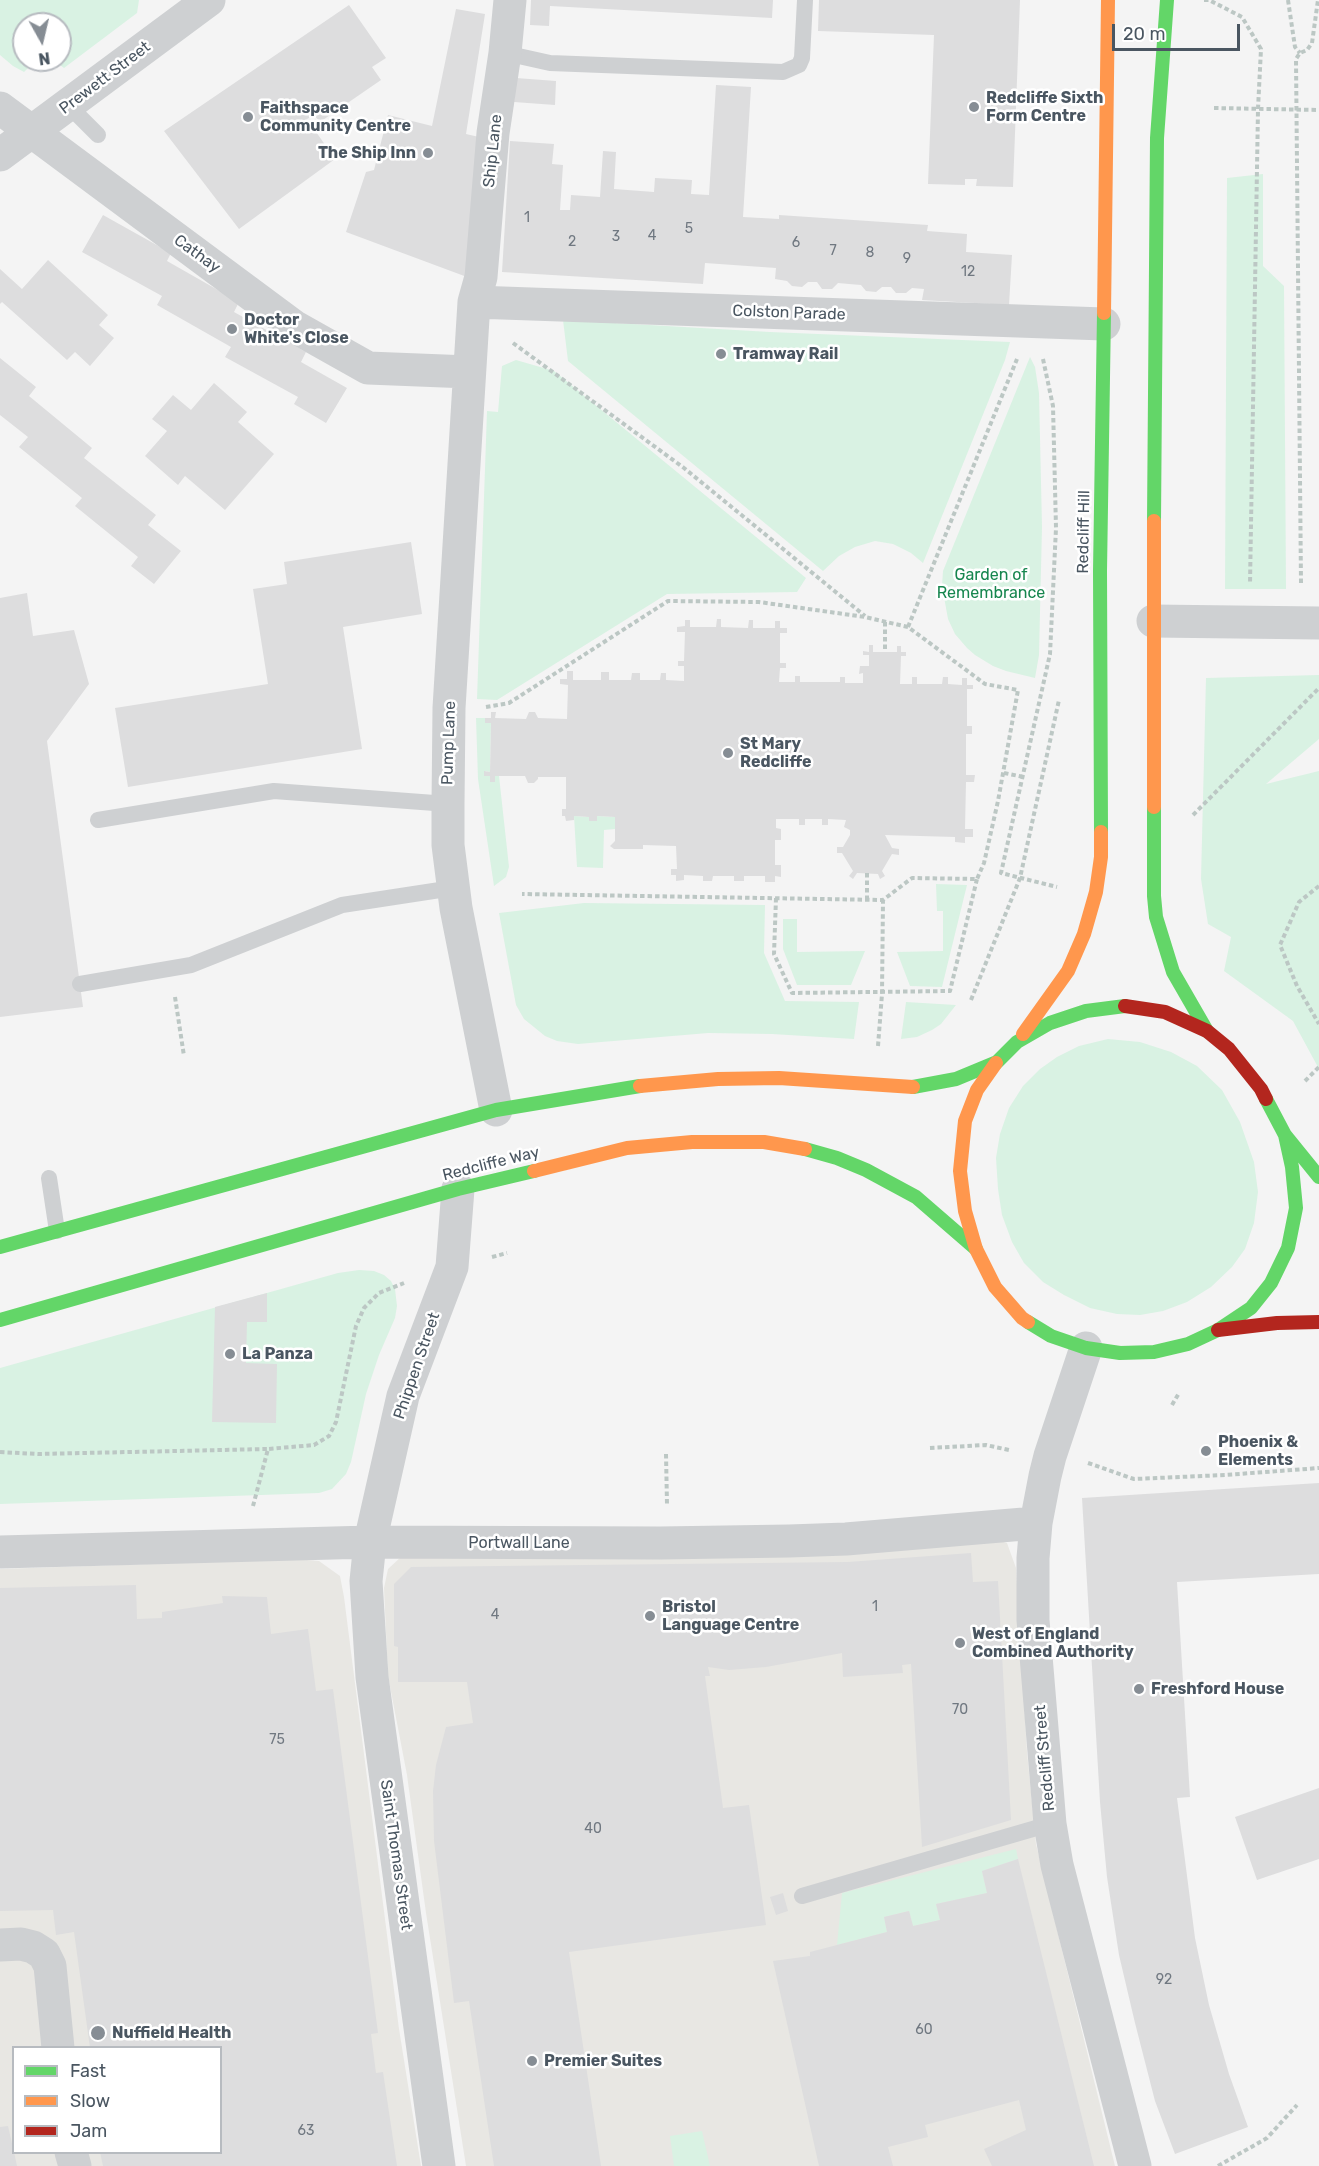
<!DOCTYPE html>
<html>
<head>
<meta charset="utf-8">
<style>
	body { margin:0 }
	#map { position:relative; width:1319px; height:2166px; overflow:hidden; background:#f4f4f4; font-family:Rubik,sans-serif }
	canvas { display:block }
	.legend { position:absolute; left:12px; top:2046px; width:210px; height:108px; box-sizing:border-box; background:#fff; border:2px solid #b7bbc0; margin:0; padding:8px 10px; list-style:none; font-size:18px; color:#4a5661 }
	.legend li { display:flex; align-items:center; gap:12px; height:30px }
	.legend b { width:30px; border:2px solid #b7bbc0 }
	.north { position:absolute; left:12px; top:12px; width:60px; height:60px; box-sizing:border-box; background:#fff; border:2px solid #b7bbc0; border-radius:50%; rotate:172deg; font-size:16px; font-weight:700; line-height:24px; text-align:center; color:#4a5661 }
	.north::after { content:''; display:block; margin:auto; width:21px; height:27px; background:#868d94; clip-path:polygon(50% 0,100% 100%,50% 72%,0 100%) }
	.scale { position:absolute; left:1112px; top:24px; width:128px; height:27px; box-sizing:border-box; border:3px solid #4a5661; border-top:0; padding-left:8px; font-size:18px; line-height:21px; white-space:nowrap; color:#4a5661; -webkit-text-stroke:4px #fff; paint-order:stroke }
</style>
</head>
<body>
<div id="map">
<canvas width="1319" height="2166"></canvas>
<ul class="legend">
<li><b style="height:8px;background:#63d668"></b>Fast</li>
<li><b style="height:8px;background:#ff974d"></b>Slow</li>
<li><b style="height:8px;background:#b3261e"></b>Jam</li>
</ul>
<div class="north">N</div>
<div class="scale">20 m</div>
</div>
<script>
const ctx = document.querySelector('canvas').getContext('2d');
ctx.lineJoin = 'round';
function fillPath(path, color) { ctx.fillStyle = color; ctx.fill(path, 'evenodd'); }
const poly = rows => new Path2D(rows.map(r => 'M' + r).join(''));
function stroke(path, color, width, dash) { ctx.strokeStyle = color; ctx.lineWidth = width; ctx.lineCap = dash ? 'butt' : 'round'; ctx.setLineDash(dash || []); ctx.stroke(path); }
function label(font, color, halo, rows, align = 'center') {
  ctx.font = font + ' Rubik,sans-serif'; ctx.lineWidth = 5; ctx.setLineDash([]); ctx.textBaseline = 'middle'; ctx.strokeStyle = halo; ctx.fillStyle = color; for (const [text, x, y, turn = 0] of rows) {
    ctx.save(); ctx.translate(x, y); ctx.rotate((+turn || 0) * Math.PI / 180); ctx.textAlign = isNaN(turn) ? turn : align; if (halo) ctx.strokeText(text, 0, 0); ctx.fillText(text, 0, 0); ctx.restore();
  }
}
const commercial = poly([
	[994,1539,1007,1543,1016,1568,1027,1752,1036,1844,1115,2166,466,2166,426,1913,407,1775,388,1676,384,1588,388,1569,402,1556],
	[296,1559,319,1561,340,1576,344,1597,399,2029,421,2166,0,2166,0,1569],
	[14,2048,220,2048,220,2152,14,2152]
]);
const green = poly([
	[0,0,139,0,137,13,64,68,53,60,60,60,60,24,24,24,24,60,36,60,24,72,13,66,0,55],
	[1263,174,1263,266,1284,286,1286,589,1225,589,1227,178],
	[563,320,770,332,1010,342,1005,360,923,563,911,553,893,544,875,541,855,547,839,556,823,571,568,361],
	[1030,357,1035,367,1039,393,1042,527,1039,655,1035,678,1006,671,993,666,975,655,967,648,955,634,948,619,942,586,943,571],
	[516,360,554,371,806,578,797,592,667,594,497,700,477,699,487,411,498,412,502,366],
	[1319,675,1319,739,1266,784,1319,771,1319,1069,1293,1021,1224,971,1231,937,1208,924,1201,879,1206,678],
	[476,718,485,718,485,723,491,723,490,772,485,771,484,776,499,776,509,867,506,877,494,886,478,779],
	[574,816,589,817,589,821,597,821,597,816,615,817,615,829,604,830,603,868,577,867],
	[936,884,967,885,942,987,910,986,897,952,943,951,943,911,937,911],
	[584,903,765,905,764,953,785,1001,859,1002,854,1039,772,1034,708,1033,578,1044,557,1041,545,1036,524,1019,516,1005,499,913],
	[783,919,797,919,797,952,865,951,851,985,797,985,783,949],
	[906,1002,956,1005,941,1024,932,1030,917,1037,901,1039],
	[1108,1039,1140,1042,1171,1052,1197,1066,1222,1090,1240,1122,1254,1162,1258,1192,1254,1223,1245,1249,1232,1267,1211,1287,1187,1302,1163,1311,1140,1315,1117,1314,1090,1308,1064,1295,1043,1282,1024,1263,1012,1242,1002,1215,998,1189,996,1158,1000,1134,1009,1108,1023,1086,1040,1069,1057,1057,1079,1046],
	[359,1270,374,1271,384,1275,391,1281,395,1289,397,1306,395,1318,379,1355,366,1394,351,1462,346,1474,332,1489,319,1493,0,1504,0,1368,338,1273],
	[1016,1849,1018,1859,982,1871,987,1893,936,1904,940,1920,913,1926,909,1911,884,1917,887,1932,837,1945,842,1893],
	[702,2131,710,2166,674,2166,670,2136]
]);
const building = poly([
	[531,0,773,0,772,18,550,6,549,26,530,25],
	[819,0,1020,0,1013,187,976,186,977,179,965,179,965,185,928,184,934,35,818,31],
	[349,5,386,58,372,67,381,80,320,122,314,115,307,119,335,159,239,229,164,131],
	[456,9,485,14,466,134,479,137,467,277,346,232,366,172,374,170,388,115,432,126],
	[516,78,556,81,555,105,514,102],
	[716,85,751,87,743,217,779,219,779,215,928,225,927,231,967,234,966,252,1012,255,1009,305,922,300,924,289,912,288,906,293,896,293,891,287,882,287,876,292,866,291,861,285,849,284,838,283,832,289,822,289,817,282,808,282,802,287,792,286,787,281,775,279,776,268,705,263,703,284,502,272,510,141,554,144,552,164,563,165,560,210,570,210,571,195,600,197,603,151,616,152,614,189,654,192,655,178,692,180,691,194,709,195],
	[103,215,171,253,167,261,239,302,234,312,306,352,301,362,347,388,326,423,294,404,298,397,225,357,231,347,157,305,162,296,82,252],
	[48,260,108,315,99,325,114,338,90,366,75,352,67,360,2,302,0,304,0,269,22,289],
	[0,358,36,387,29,396,92,448,84,458,156,515,148,525,181,551,154,584,131,566,138,557,75,506,82,498,19,447,28,437,0,415],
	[214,383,247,412,238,422,274,454,225,510,185,476,178,485,145,456,167,431,152,419,173,395,191,410],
	[411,542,422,614,343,627,362,749,128,787,115,708,268,684,253,589,287,584,284,562],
	[27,593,33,636,74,630,89,684,47,741,83,1007,0,1017,0,598],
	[717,619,721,619,721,627,748,628,749,620,753,620,753,628,775,628,775,621,780,621,780,628,787,628,787,633,780,633,780,663,786,663,786,668,780,668,779,682,795,682,795,676,800,676,800,682,840,682,840,677,845,677,845,683,863,683,863,673,859,674,860,666,869,666,869,655,863,655,863,651,869,652,869,645,873,645,873,652,897,652,897,646,901,646,901,652,906,652,906,656,901,656,900,684,912,684,912,677,917,677,917,684,942,684,943,677,948,677,948,684,962,685,962,678,967,678,967,685,973,685,973,689,967,689,967,726,972,726,972,734,966,734,966,775,975,775,974,782,966,782,965,829,973,829,973,837,965,837,965,843,955,842,955,837,885,835,892,848,899,849,899,855,892,854,882,871,885,876,880,879,878,874,857,873,853,879,849,876,853,871,842,853,837,853,837,847,843,847,850,835,850,830,844,827,846,820,828,819,828,825,822,825,822,819,805,819,805,825,799,825,799,819,776,819,776,828,781,829,781,840,775,840,775,865,781,865,781,877,775,876,775,882,765,882,765,876,744,876,744,881,734,881,734,876,713,876,712,881,703,881,703,876,684,875,684,880,676,881,676,875,671,875,671,869,677,869,676,846,643,845,643,849,614,849,610,846,615,841,615,817,597,816,597,821,589,821,589,817,574,816,574,820,566,821,565,816,562,816,562,809,566,809,566,777,538,777,538,779,534,783,528,783,525,776,495,776,495,782,490,782,490,776,484,776,484,771,490,772,491,723,485,723,485,718,491,718,491,712,496,712,495,718,526,719,529,712,535,712,538,718,567,719,568,685,560,684,560,679,567,679,567,671,573,671,573,680,601,680,601,672,609,672,609,680,631,680,632,673,640,673,640,680,660,680,661,673,666,673,666,680,684,681,684,666,678,666,678,661,684,661,685,632,677,632,677,627,685,626,685,620,690,620,690,627,716,627],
	[267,1293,267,1322,247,1322,246,1363,277,1364,276,1423,212,1422,215,1307],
	[1319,1483,1319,1574,1177,1582,1190,1797,1177,1798,1195,1938,1209,2005,1229,2074,1248,2127,1175,2154,1155,2101,1135,2023,1119,1955,1107,1877,1100,1802,1082,1498],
	[971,1553,973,1582,998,1581,1011,1820,922,1847,911,1664,902,1665,903,1673,843,1677,842,1653,766,1667,729,1670,708,1667,710,1676,705,1676,723,1808,749,1805,766,1925,569,1952,601,2166,494,2166,469,2001,454,2003,434,1841,433,1791,436,1765,446,1727,473,1723,467,1682,398,1682,398,1647,394,1646,394,1584,411,1567,848,1562],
	[136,1585,137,1619,162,1618,162,1612,223,1603,222,1596,267,1597,271,1634,308,1629,316,1691,333,1689,378,2033,371,2034,376,2073,383,2072,397,2166,103,2166,100,2152,220,2152,220,2048,90,2048,74,1932,56,1935,53,1910,0,1911,0,1588],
	[1319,1788,1319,1859,1257,1880,1235,1817],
	[1018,1859,1094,2166,992,2166,984,2149,1026,2130,1019,2100,925,2125,928,2137,888,2147,893,2166,819,2166,773,1961,810,1956,810,1952,887,1932,884,1917,909,1911,913,1926,940,1920,936,1904,987,1893,982,1871],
	[783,1893,788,1911,776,1915,770,1897],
	[8,2126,14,2152,17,2166,0,2166,0,2127]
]);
const path = poly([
	[1204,0,1209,0,1242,17,1261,49,1258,109,1250,584],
	[1288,0,1295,47,1300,53],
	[1214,108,1319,110],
	[513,343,684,468,865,616],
	[1043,359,1053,406,1056,528,1050,654,1001,873,1057,887],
	[1301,583,1296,59,1300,53,1307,50,1312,43,1318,0],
	[885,622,885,652],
	[908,627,1017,359],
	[486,707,509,703,668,601,759,602,865,617,908,627,985,684,1018,690,998,801,984,863,977,879,912,878,883,900,522,894],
	[1004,773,1024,777],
	[1193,815,1319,688],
	[1319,886,1299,902,1280,945,1297,986,1319,1024],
	[776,898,774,954,792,993,950,991,977,879],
	[867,900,867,873],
	[175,997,184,1056],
	[971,1000,1020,878,1059,700],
	[878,1046,882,994,883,900],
	[1305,1081,1319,1067],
	[492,1257,507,1253],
	[1172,1405,1179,1393],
	[930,1448,986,1445,1009,1450],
	[0,1452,38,1454,268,1449],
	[666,1454,667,1504],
	[1088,1463,1134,1479,1225,1475,1319,1468],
	[253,1506,268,1449,314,1445,329,1436,336,1422,356,1326,364,1308,379,1293,404,1283],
	[1218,2166,1267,2138,1297,2105]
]);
const lane = poly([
	[505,53,550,63,783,72,799,65,802,58,805,0],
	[68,105,98,135],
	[98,820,274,791,448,804],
	[80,984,191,965,342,905,453,888],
	[49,1178,57,1231],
	[802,1896,1050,1824]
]);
const street = poly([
	[0,108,295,327,368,368,469,372],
	[0,155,209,0],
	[474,302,1104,324],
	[1153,621,1319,623],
	[496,1110,456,908,448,845,448,804,449,708,474,302,481,277,493,133,505,53,510,0],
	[1086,1348,1050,1456,1045,1476,1036,1523,1033,1558,1033,1620,1050,1824,1057,1865,1135,2166],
	[0,1552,370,1542,660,1543,789,1541,846,1539,1036,1523],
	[0,1945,21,1944,33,1947,44,1954,50,1966,58,2048],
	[71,2152,75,2166],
	[439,2166,372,1677,366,1581,370,1542,403,1396,452,1267,458,1189]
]);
const fast = poly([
	[1154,521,1157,138,1167,0],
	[1154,807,1154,896,1156,917,1173,972,1207,1031],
	[1101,832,1100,571,1104,313],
	[996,1063,1017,1042,1050,1023,1086,1011,1125,1006],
	[913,1087,956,1079,997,1062],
	[1285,1135,1319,1177],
	[805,1149,837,1158,866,1170,916,1197,976,1249],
	[0,1247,496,1110,640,1086],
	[0,1320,458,1189,534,1171],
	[1028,1322,1051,1336,1086,1348,1120,1353,1154,1352,1188,1344,1218,1330,1251,1308,1271,1283,1288,1248,1296,1208,1292,1167,1285,1135,1266,1099]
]);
const slow = poly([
	[1104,313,1108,0],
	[1154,807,1154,521],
	[1023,1034,1068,971,1084,934,1096,892,1101,857,1101,832],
	[996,1063,977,1090,965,1121,960,1171,965,1211,976,1249,995,1287,1022,1318,1028,1322],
	[640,1086,718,1079,779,1078,913,1087],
	[534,1171,627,1148,692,1142,764,1142,805,1149]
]);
const jam = poly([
	[1125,1006,1165,1012,1207,1031,1229,1049,1261,1089,1266,1099],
	[1218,1330,1277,1323,1319,1322]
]);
const markers = [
	[974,107,6,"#868d94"],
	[248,117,6,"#868d94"],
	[428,153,6,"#868d94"],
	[232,329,6,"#868d94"],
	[721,354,6,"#868d94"],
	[728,753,6,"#868d94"],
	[230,1354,6,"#868d94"],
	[1206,1451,6,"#868d94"],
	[650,1616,6,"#868d94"],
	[960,1643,6,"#868d94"],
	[1139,1689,6,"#868d94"],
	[98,2033,8,"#868d94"],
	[532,2061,6,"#868d94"]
];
const numberNames = [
	["1",527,218],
	["5",689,229],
	["4",652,236],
	["3",616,237],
	["2",572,242],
	["6",796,243],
	["7",833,251],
	["8",870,253],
	["9",907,259],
	["12",968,272],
	["1",875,1607],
	["4",495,1615],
	["70",960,1710],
	["75",277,1740],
	["40",593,1829],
	["92",1164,1980],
	["60",924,2030],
	["63",306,2131]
];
const streetNames = [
	["Prewett Street",105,78,-37],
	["Ship Lane",493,151,-84],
	["Cathay",197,254,36],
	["Colston Parade",789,313,2],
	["Redcliff Hill",1084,532,-89],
	["Pump Lane",449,743,-88],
	["Redcliffe Way",491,1164,-14],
	["Phippen Street",417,1366,-71],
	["Portwall Lane",519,1543],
	["Redcliff Street",1045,1758,-95],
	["Saint Thomas Street",396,1855,82]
];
const poiNames = [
	["Redcliffe Sixth",986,98],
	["Form Centre",986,116],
	["Faithspace",260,108],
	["Community Centre",260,126],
	["The Ship Inn",416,153,"right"],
	["Doctor",244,320],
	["White's Close",244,338],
	["Tramway Rail",733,354],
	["St Mary",740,744],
	["Redcliffe",740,762],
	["La Panza",242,1354],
	["Phoenix &",1218,1442],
	["Elements",1218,1460],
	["Bristol",662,1607],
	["Language Centre",662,1625],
	["West of England",972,1634],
	["Combined Authority",972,1652],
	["Freshford House",1151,1689],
	["Nuffield Health",112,2033],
	["Premier Suites",544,2061]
];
const parkNames = [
	["Garden of",991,575],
	["Remembrance",991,593]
];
fillPath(commercial, '#e8e7e3');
fillPath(green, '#d9f2e3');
fillPath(building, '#ddddde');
stroke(path, '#bcc7c4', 4, [4.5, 3]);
stroke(lane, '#ced0d2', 16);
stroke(street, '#ced0d2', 33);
stroke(fast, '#63d668', 14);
stroke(slow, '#ff974d', 14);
stroke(jam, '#b3261e', 14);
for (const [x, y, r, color] of markers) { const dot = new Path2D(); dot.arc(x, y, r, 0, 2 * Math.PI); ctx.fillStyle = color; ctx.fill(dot); stroke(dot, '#fff', 2); }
label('14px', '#707881', null, numberNames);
label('16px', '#4a5661', '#fff', streetNames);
label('bold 16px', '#4a5661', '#fff', poiNames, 'left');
label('16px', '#17864f', '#fff', parkNames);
</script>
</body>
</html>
